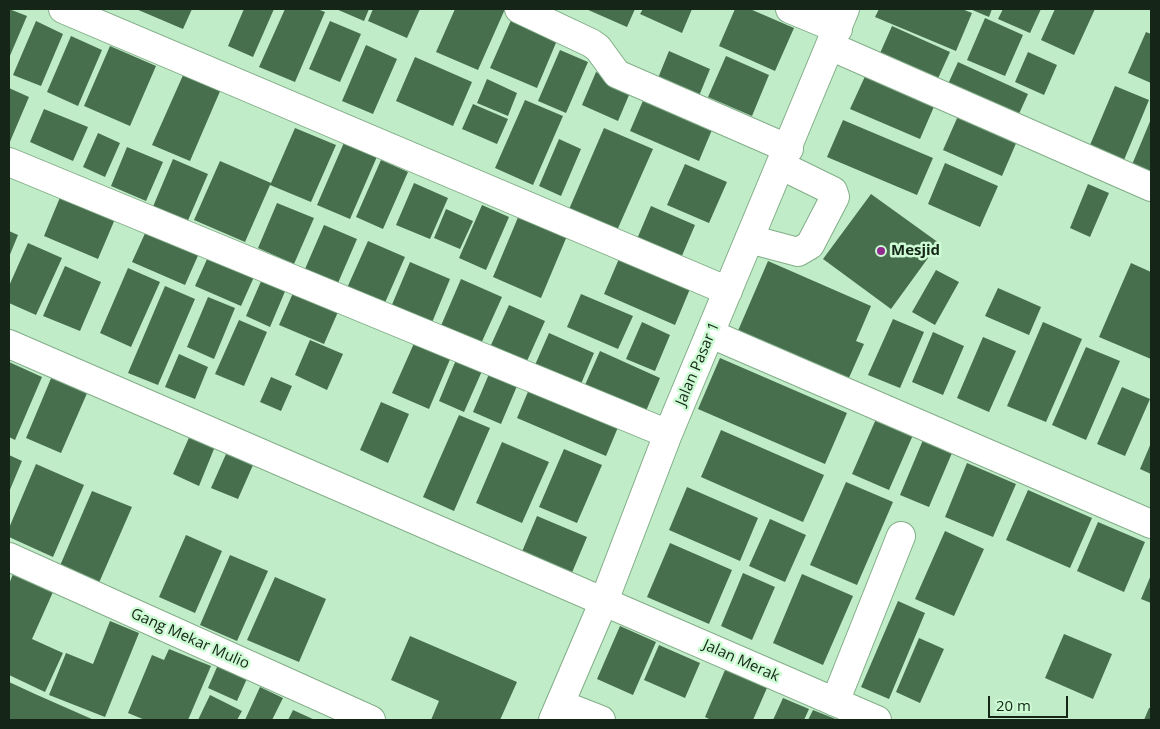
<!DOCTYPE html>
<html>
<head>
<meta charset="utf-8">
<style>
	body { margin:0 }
	#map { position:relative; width:1160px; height:729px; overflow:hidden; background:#c0edc7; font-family:"Open Sans",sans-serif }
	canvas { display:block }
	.frame { position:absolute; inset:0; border:10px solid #152618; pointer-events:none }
	.scale { position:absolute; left:988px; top:696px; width:80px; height:22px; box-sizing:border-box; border:2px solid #152618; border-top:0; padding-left:6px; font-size:15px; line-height:18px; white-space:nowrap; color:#152618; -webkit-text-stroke:4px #cdfbd3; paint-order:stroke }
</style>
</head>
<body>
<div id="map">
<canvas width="1160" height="729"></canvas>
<div class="frame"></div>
<div class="scale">20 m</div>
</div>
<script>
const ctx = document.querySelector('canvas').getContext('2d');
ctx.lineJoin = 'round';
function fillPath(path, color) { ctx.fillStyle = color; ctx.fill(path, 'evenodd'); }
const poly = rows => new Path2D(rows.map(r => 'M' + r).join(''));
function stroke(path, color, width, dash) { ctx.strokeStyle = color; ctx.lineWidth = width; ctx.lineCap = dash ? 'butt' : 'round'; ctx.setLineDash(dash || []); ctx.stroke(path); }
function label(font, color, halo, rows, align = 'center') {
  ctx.font = font + ' "Open Sans",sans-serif'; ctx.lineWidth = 5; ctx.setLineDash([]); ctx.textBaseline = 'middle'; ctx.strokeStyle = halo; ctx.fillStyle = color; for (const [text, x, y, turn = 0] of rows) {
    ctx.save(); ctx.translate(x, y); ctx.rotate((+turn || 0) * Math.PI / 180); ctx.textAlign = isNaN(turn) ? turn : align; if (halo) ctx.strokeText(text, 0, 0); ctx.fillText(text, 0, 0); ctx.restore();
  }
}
const building = poly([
	[9,9,27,16,9,58],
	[136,9,192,9,183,29],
	[244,9,274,9,253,57,228,46],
	[285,9,317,9,325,12,295,82,259,67],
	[336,9,369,9,364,21],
	[373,9,420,9,407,38,368,21],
	[455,9,505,9,478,70,436,52],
	[586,9,635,9,627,27],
	[643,9,692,9,682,33,640,14],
	[735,9,750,9,794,28,775,71,719,46],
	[879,9,962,9,972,13,956,51,875,17],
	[970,9,992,9,989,17],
	[1003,9,1041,9,1030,33,998,19],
	[1055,9,1095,9,1074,55,1041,40],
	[512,18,558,38,537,88,490,68],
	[985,18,1023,35,1005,76,967,60],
	[36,21,63,34,41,86,13,75],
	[330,21,361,34,340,82,309,69],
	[892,26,950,52,935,85,877,60],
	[1146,32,1151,34,1151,83,1128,73],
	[71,36,102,50,78,106,47,92],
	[366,45,397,59,373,114,342,101],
	[110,46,156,66,130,126,84,106],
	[560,50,588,62,566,113,538,101],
	[669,51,710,69,699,96,658,78],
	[1028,52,1057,65,1044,95,1015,82],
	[726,56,769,75,752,116,708,97],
	[415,57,472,82,453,126,396,101],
	[958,62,1028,94,1018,116,948,84],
	[596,72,632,88,618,121,582,105],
	[867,72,936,102,920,139,850,109],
	[184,73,221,89,190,161,152,145],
	[487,79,517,93,508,116,477,103],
	[1115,86,1149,100,1124,160,1090,145],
	[9,88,29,97,9,144],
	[645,96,714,125,699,161,630,131],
	[525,100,563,116,533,185,495,168],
	[473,104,508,119,497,144,462,129],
	[44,109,88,127,73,161,30,142],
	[958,116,1017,141,1002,176,943,150],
	[1151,119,1151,176,1131,167],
	[843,120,933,158,917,195,827,157],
	[295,128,336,145,311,202,270,185,245,242,194,220,220,161,271,183],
	[604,128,653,149,615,235,567,214],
	[98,133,120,143,105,177,83,167],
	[346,138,379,152,350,219,317,205],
	[559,139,581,149,561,196,539,186],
	[127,147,163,162,146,201,111,186],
	[173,159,208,174,186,225,152,209],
	[381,160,408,172,383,229,356,217],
	[945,163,998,186,980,227,928,204],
	[685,164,727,182,709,223,667,205],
	[414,183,448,198,430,239,396,225],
	[1088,184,1109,193,1090,237,1070,228],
	[871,194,939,243,891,309,823,259],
	[61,195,115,219,98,259,44,236],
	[277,203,314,218,294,264,258,248],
	[482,205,509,217,486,270,459,258],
	[651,206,695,225,681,258,637,239],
	[446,209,473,221,460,249,434,238],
	[519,215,567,236,541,298,493,277],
	[324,225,357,239,338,283,305,269],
	[147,229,200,251,185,285,132,262],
	[9,231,18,235,9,257],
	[368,241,405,257,384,305,347,288],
	[28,243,62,258,36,315,9,303,9,286],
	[212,248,258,268,241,306,195,286],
	[621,254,692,284,675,325,604,294],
	[768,261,871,306,856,341,864,344,848,380,737,333],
	[410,262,450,279,431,325,391,307],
	[1131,263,1151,272,1151,359,1099,337],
	[65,266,101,282,80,331,43,316],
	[128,268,160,282,131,347,100,333],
	[936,270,959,282,935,325,912,312],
	[265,272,289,282,270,327,246,316],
	[461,279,502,297,480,346,440,328],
	[165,286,195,299,158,385,128,373],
	[296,286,341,305,324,344,279,325],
	[998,288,1041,307,1029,335,985,316],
	[581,294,633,316,618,349,567,327],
	[208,297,235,308,214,359,187,347],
	[509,305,545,321,527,361,491,345],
	[893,319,924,332,900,388,868,375],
	[239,320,267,332,244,386,215,374],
	[642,322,670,335,655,371,626,359],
	[1043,322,1082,339,1046,422,1007,406],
	[933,332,964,346,943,395,912,382],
	[549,333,594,353,581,384,535,365],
	[983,337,1016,351,989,412,957,398],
	[310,340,343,354,327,390,295,375],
	[415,341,451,357,429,409,392,393],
	[1086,347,1120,361,1086,440,1052,425],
	[600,351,660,378,646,411,585,385],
	[179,354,208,367,195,399,165,387],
	[720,358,847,413,825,464,698,409],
	[456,360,482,371,464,412,439,401],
	[9,362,42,377,15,440,9,437],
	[489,374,517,386,501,424,473,412],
	[52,376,88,391,61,453,26,438],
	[271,377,292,386,281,411,260,402],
	[532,382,621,420,606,456,517,418],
	[1122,387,1150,399,1125,456,1097,444],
	[381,402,409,414,388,463,360,450],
	[459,415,490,428,454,511,423,497],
	[876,419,913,435,889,490,852,474],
	[721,430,824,475,803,522,701,477],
	[191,433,216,444,199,486,173,474],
	[923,440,952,453,929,507,900,495],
	[502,442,549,462,522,523,476,503],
	[1151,443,1151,474,1140,469],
	[564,449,602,465,577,523,539,507],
	[226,454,253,465,238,499,211,488],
	[9,455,22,461,9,492],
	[967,463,1016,484,993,537,945,517],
	[36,464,84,485,53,557,9,537,9,528],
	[846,482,893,502,857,585,810,565],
	[687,487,758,518,740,561,669,530],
	[1028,490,1092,518,1070,568,1006,540],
	[92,491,132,507,98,585,59,568],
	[537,516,587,537,571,575,521,554],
	[770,519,806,535,785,582,749,566],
	[1098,522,1145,542,1124,592,1077,571],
	[945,531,984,549,954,616,915,599],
	[186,535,222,551,195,613,159,597],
	[670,543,732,570,709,624,647,597],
	[230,555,268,571,237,641,200,625],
	[743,573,775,587,752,640,721,626],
	[13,574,53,592,32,639,63,653,45,692,9,675,9,584],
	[802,574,853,596,823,665,773,643],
	[1151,575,1151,603,1141,599],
	[275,577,326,599,299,662,247,640],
	[898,601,925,613,889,699,861,687],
	[110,621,139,633,105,717,49,695,66,653,93,664],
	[620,626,656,642,633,695,597,679],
	[1064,634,1112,654,1093,699,1045,678],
	[410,636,517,682,500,720,431,720,439,701,391,680],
	[919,638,944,649,920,703,896,692],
	[659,645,700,663,685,698,644,680],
	[169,649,211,666,188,720,145,720,128,713,152,655,164,660],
	[220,660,249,674,237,701,208,688],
	[728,663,770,681,753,720,711,720,705,717],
	[9,682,35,694,94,720,9,720],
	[260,687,283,698,272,720,245,720],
	[210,695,242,711,237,720,198,720],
	[783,698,809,709,804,720,773,720],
	[1149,708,1151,708,1151,720,1144,720],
	[293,710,315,720,288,720],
	[813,710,838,720,808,720]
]);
const minor = poly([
	[63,9,728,291],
	[519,9,591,43,598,48,617,74,789,149],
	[790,9,838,29],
	[830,46,1151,187],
	[9,162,668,434],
	[749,239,798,252,810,245,835,197,833,191,782,166],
	[711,334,1151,524],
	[9,344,877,720],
	[9,557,371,720],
	[835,702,901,536],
	[560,704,601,720],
	[553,720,604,601,668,434,845,9]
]);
const markers = [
	[881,251,5,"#922b90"]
];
const poiNames = [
	["Mesjid",891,251]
];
const streetNames = [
	["Jalan Pasar 1",698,364,-67],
	["Gang Mekar Mulio",190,639,24],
	["Jalan Merak",741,661,24]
];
fillPath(building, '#476f4e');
stroke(minor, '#82ad88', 30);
stroke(minor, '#fff', 28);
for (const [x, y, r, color] of markers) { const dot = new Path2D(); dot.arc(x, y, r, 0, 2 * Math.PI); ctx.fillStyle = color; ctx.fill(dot); stroke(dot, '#cdfbd3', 2); }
label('bold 15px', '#152618', '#cdfbd3', poiNames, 'left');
label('15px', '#152618', '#cdfbd3', streetNames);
</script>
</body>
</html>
